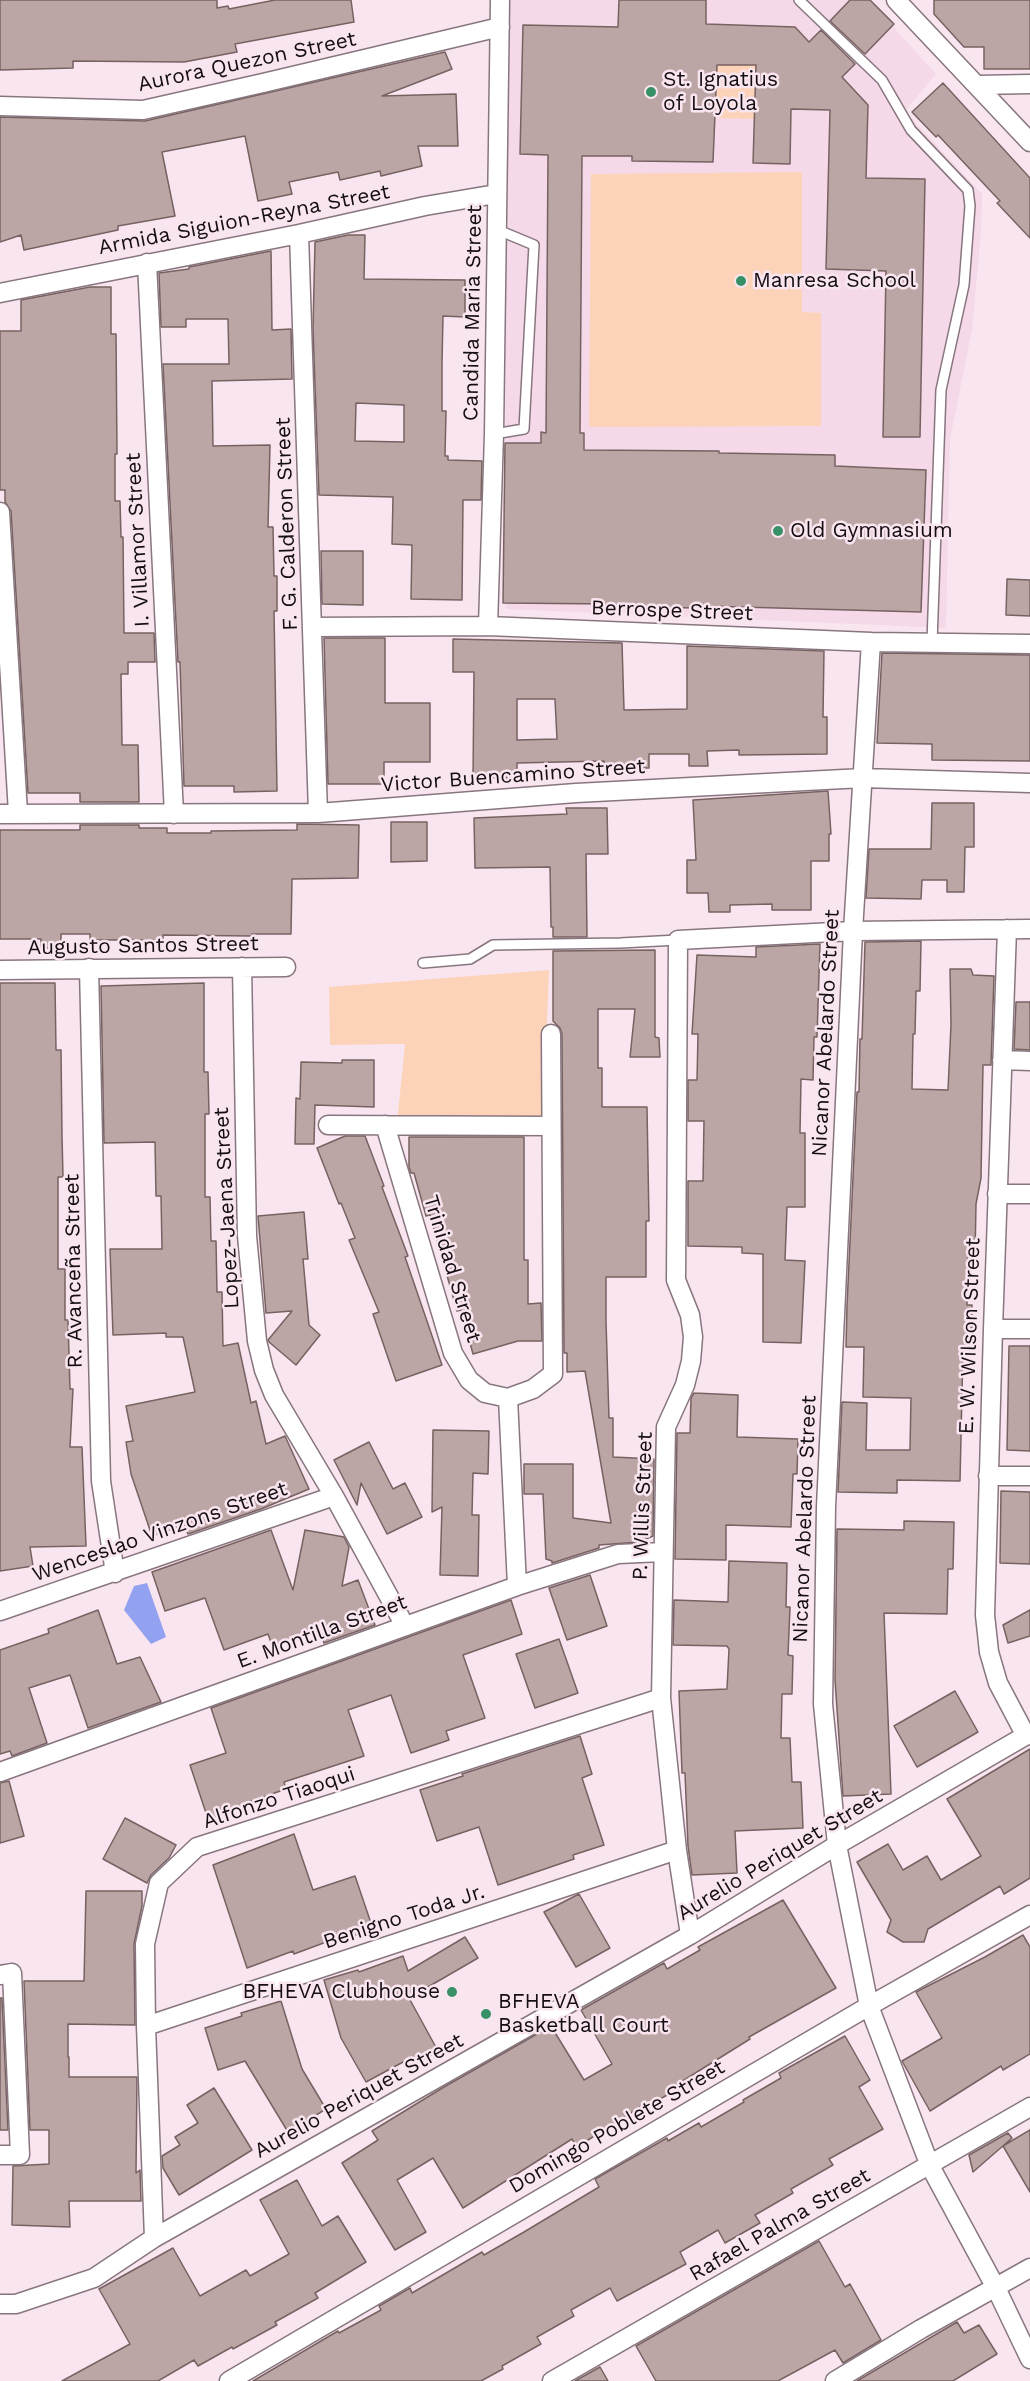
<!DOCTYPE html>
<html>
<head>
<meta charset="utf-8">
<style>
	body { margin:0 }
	canvas { display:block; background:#f9e5ef }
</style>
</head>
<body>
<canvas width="1030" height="2381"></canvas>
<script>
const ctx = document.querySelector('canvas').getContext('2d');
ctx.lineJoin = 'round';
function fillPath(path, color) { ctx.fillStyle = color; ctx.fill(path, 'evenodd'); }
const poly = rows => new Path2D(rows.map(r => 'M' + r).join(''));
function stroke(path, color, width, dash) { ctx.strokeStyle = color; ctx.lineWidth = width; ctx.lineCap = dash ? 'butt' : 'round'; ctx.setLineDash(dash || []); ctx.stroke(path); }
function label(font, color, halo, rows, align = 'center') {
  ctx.font = font + ' "Work Sans",sans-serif'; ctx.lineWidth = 5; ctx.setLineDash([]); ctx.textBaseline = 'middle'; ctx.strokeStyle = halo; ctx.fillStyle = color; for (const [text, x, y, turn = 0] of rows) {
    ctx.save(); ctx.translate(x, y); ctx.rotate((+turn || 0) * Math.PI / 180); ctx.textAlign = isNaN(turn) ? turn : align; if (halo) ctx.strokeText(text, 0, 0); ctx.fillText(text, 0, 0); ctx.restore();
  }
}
const built = poly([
	[504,0,869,0,936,74,905,111,982,194,981,232,972,329,950,440,946,628,506,609]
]);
const green = poly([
	[717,65,756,65,754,119,715,118],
	[802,172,802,312,821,313,821,426,589,427,591,174],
	[549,970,543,1122,397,1123,405,1044,330,1045,329,987]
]);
const water = poly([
	[147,1583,166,1637,151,1644,124,1610,134,1586]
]);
const building = poly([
	[0,0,217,0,217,8,228,6,229,9,275,0,351,0,354,22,235,44,237,52,184,62,73,61,73,68,0,70,0,0],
	[619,0,706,0,706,24,795,27,809,42,821,30,855,64,842,77,868,105,866,178,925,179,920,437,883,437,886,271,826,269,830,110,791,109,790,164,753,163,756,65,717,65,713,162,632,161,632,156,582,156,580,433,584,433,584,450,719,451,719,453,835,455,835,466,926,470,921,612,705,606,705,608,609,607,609,604,503,603,505,443,541,443,541,432,546,433,548,155,520,154,523,25,618,27,619,0],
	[850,0,870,0,894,24,865,54,830,21,850,0],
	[934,0,1030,0,1030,69,984,69,984,47,964,47,934,14,934,0],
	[445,52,452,69,382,96,456,94,458,146,418,146,422,166,381,176,380,171,340,180,338,172,289,182,292,194,258,201,245,136,162,152,175,216,118,226,118,230,24,250,21,235,0,242,0,117,145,121,445,52],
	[943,83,1030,178,1030,238,997,203,1000,201,938,135,936,137,912,112,943,83],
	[348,235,365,235,364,279,465,280,465,317,443,316,442,363,442,411,446,411,445,456,448,456,448,460,482,461,481,500,463,500,462,600,411,599,412,545,392,544,393,497,319,495,313,329,315,242,348,235],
	[356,403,404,405,404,442,355,441,356,403],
	[271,251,272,330,291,329,292,379,212,381,213,446,270,445,268,527,273,527,274,576,277,576,277,611,274,611,277,791,234,792,234,786,184,786,180,662,178,662,163,364,229,364,228,319,186,319,186,327,161,327,159,273,189,269,189,267,271,251],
	[90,287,111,287,111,334,116,334,117,454,115,454,115,501,120,501,121,537,123,537,124,633,154,633,155,662,128,662,128,674,121,674,122,745,138,745,139,802,80,802,80,793,28,793,11,511,5,502,5,490,0,490,0,331,21,331,21,300,90,287],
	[321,551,363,551,363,605,322,604,321,551],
	[1007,579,1030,580,1030,616,1006,615,1007,579],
	[324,638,385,638,385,703,430,703,430,762,384,762,384,784,328,784,324,638],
	[453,639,622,643,624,710,687,709,687,646,824,651,823,717,827,717,827,754,739,755,739,750,707,751,708,766,689,766,689,754,649,754,649,768,604,768,604,761,517,763,517,778,473,778,474,672,453,672,453,639],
	[517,699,555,699,557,739,517,740,517,699],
	[882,653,1030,655,1030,761,932,760,932,744,877,743,882,653],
	[828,791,831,834,829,834,829,861,811,861,811,910,772,910,772,904,730,905,730,912,709,912,708,893,687,893,687,860,696,860,693,800,828,791],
	[932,803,974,803,974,847,965,847,964,892,947,892,947,880,922,880,921,899,866,898,869,849,931,849,932,803],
	[566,808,607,808,608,854,586,854,587,937,553,937,553,927,551,927,550,867,475,868,474,818,567,814,566,808],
	[391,822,427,822,427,861,391,862,391,822],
	[297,824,359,825,358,878,292,879,291,934,252,934,252,936,163,935,163,940,90,940,90,934,61,934,61,948,41,948,41,939,0,939,0,830,80,830,80,825,139,825,139,828,167,828,167,833,211,833,211,831,297,830,297,824],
	[921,941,920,991,916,991,915,1034,913,1034,912,1089,948,1090,951,1025,950,969,971,969,973,975,994,976,991,1065,983,1065,981,1178,976,1204,975,1257,968,1257,967,1305,972,1305,972,1349,963,1349,960,1481,897,1480,897,1493,838,1492,842,1402,867,1403,866,1450,910,1450,911,1398,863,1397,864,1347,846,1347,847,1306,857,1092,859,1092,860,1039,862,1039,865,942,921,941],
	[820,944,817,1037,814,1037,813,1080,801,1079,800,1133,805,1133,805,1207,787,1207,785,1260,805,1261,801,1343,763,1342,763,1254,742,1253,742,1247,688,1246,688,1181,703,1181,704,1121,688,1121,688,1080,697,1080,698,1034,692,1034,697,955,756,957,756,947,820,944],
	[655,950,655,1037,659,1038,660,1057,630,1057,635,1009,598,1009,598,1068,602,1068,602,1107,647,1107,649,1221,646,1221,646,1277,606,1277,606,1321,609,1418,613,1418,613,1457,654,1459,653,1536,639,1542,599,1545,599,1548,552,1563,552,1561,546,1559,543,1494,524,1494,524,1464,573,1464,573,1518,611,1523,585,1371,567,1372,567,1353,564,1353,562,1034,560,1028,553,1021,553,951,655,950],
	[0,983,55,983,56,1050,61,1050,62,1136,63,1177,58,1177,58,1269,65,1269,65,1320,68,1320,70,1389,73,1389,70,1447,82,1447,86,1546,30,1547,33,1566,0,1571,0,983],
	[204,983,204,1072,208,1072,209,1114,205,1114,205,1197,210,1197,211,1241,216,1241,217,1292,222,1292,223,1346,238,1343,251,1403,256,1401,266,1444,285,1436,309,1489,261,1509,188,1534,184,1525,152,1536,131,1474,126,1442,133,1441,126,1406,195,1392,183,1337,166,1337,166,1333,113,1335,110,1249,162,1249,161,1196,156,1196,155,1142,104,1143,101,986,204,983],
	[1016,1002,1030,1002,1030,1050,1014,1049,1016,1002],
	[342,1060,374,1060,374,1107,315,1105,314,1144,295,1144,296,1098,300,1099,301,1062,342,1063,342,1060],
	[345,1136,365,1136,384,1186,382,1187,408,1256,405,1257,442,1365,396,1381,373,1314,379,1312,349,1240,355,1238,341,1203,339,1204,317,1148,345,1136],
	[409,1137,524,1137,524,1260,528,1260,528,1304,541,1303,542,1341,518,1341,473,1354,461,1310,457,1311,430,1215,426,1216,414,1173,411,1173,409,1167,409,1137],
	[304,1212,308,1259,303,1259,309,1325,320,1335,296,1365,269,1342,268,1340,292,1311,266,1313,258,1216,304,1212],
	[1009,1346,1030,1346,1030,1451,1007,1450,1009,1346],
	[694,1393,738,1395,737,1437,798,1439,797,1474,793,1474,791,1527,726,1525,726,1560,675,1559,677,1433,690,1433,691,1398,694,1393],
	[433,1430,489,1431,488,1474,473,1473,472,1515,479,1515,478,1576,440,1575,442,1507,432,1512,433,1430],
	[369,1442,393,1489,405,1483,422,1517,387,1534,361,1483,357,1505,334,1460,369,1442],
	[1001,1491,1030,1492,1030,1564,1000,1563,1001,1491],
	[904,1521,954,1522,953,1569,948,1569,947,1614,884,1613,891,1794,843,1796,835,1680,837,1529,904,1530,904,1521],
	[271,1530,293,1590,305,1530,344,1537,349,1547,342,1586,358,1580,375,1625,324,1643,320,1631,273,1648,268,1634,224,1650,205,1598,165,1611,152,1572,271,1530],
	[729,1561,787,1563,786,1607,790,1607,788,1655,793,1656,792,1694,782,1694,781,1738,790,1738,792,1782,801,1782,803,1828,735,1831,737,1873,692,1875,688,1846,685,1773,682,1773,679,1691,727,1689,729,1649,727,1646,673,1645,674,1600,728,1602,729,1561],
	[590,1575,607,1626,567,1640,549,1588,590,1575],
	[511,1600,522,1634,463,1655,485,1718,446,1731,449,1740,411,1753,391,1695,348,1710,364,1756,284,1782,286,1789,246,1803,247,1806,208,1819,190,1765,226,1753,211,1708,511,1600],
	[98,1610,117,1664,140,1657,161,1702,88,1728,70,1675,29,1688,47,1743,12,1756,10,1751,0,1754,0,1650,49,1633,48,1629,98,1610],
	[1030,1610,1030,1636,1008,1643,1003,1625,1030,1610],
	[559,1639,578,1693,535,1708,516,1654,559,1639],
	[955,1691,978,1732,917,1767,894,1726,955,1691],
	[580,1736,592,1774,582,1778,604,1845,573,1855,574,1859,498,1885,479,1827,437,1841,420,1790,463,1776,462,1774,580,1736],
	[1030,1749,1030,1878,1004,1894,1000,1886,928,1929,924,1942,903,1942,887,1932,891,1920,857,1862,888,1844,903,1870,927,1856,941,1880,981,1856,947,1799,1030,1749],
	[9,1781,24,1836,0,1843,0,1783,9,1781],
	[125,1818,176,1845,169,1858,151,1875,147,1883,103,1859,125,1818],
	[294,1834,313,1890,355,1876,373,1929,338,1942,337,1938,294,1954,293,1951,247,1968,213,1865,294,1834],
	[86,1891,142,1891,142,1906,134,1944,135,2025,68,2024,68,2057,69,2057,69,2077,137,2077,136,2173,140,2170,141,2201,69,2201,70,2227,12,2225,13,2166,49,2164,49,2130,30,2130,24,1981,84,1981,86,1891],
	[579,1894,610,1948,576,1967,544,1912,579,1894],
	[783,1900,836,1988,749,2037,750,2039,681,2082,683,2086,646,2107,645,2104,577,2147,572,2139,463,2208,433,2158,397,2180,426,2232,395,2250,342,2163,378,2140,372,2131,444,2087,551,2026,584,2080,612,2064,581,2010,664,1963,667,1969,700,1950,698,1947,783,1900],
	[1023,1935,1030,1947,1030,2054,1003,2070,1001,2066,930,2111,902,2061,942,2038,916,1992,985,1957,1023,1935],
	[465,1937,478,1958,409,1998,438,2051,409,2067,405,2061,366,2082,341,2038,324,1980,358,1970,359,1972,403,1956,408,1971,465,1937],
	[0,1998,2,1998,8,2130,0,2130,0,1998],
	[281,2001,302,2069,326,2109,288,2132,245,2061,218,2070,205,2028,242,2016,241,2013,281,2001],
	[845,2036,870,2080,859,2087,883,2129,829,2159,833,2165,791,2189,793,2193,755,2215,760,2223,725,2243,718,2230,680,2252,686,2264,617,2301,610,2288,571,2310,574,2316,537,2337,541,2344,502,2366,503,2369,481,2381,253,2381,338,2331,339,2333,381,2310,379,2306,410,2288,412,2293,482,2252,484,2255,524,2232,599,2187,595,2179,667,2138,668,2141,699,2123,701,2127,744,2102,743,2100,781,2078,779,2073,845,2036],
	[214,2088,252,2150,179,2195,163,2168,162,2156,180,2145,175,2137,198,2123,187,2105,214,2088],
	[1030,2130,1030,2192,1003,2146,1030,2130],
	[1008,2133,1012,2138,973,2172,969,2155,1008,2133],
	[297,2180,322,2226,338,2216,366,2262,315,2293,318,2298,275,2322,277,2325,233,2349,232,2347,198,2366,194,2360,158,2381,62,2381,130,2344,99,2289,137,2268,173,2248,200,2296,246,2270,250,2276,289,2254,260,2200,297,2180],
	[819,2241,845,2287,850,2284,881,2340,843,2363,835,2350,778,2381,656,2381,636,2346,819,2241],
	[957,2322,964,2333,979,2325,997,2354,953,2381,857,2381,957,2322],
	[600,2367,608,2381,575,2381,600,2367]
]);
const service = poly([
	[799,0,882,80,911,130,968,190,970,206,964,285,941,390,932,642],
	[494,434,524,429,534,245,498,230],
	[423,963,470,959,493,945,620,943,678,940]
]);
const minor = poly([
	[896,0,1030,142],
	[978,85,1030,84],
	[0,106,143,110,263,83,500,27],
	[299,234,318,813],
	[147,263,174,814],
	[0,293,299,234,425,206,496,194],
	[0,512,18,813],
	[488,626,494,434,500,0],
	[313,627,488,626,871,642,1030,644],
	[871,642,853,931,826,1507,823,1704,837,1845,869,2006,930,2166,996,2288,1030,2359],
	[0,814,318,813,576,793,863,778,1030,783],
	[1007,929,993,1329,985,1615,989,1652,998,1683,1026,1736],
	[242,967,247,1236,257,1341,264,1370,274,1395,334,1496,405,1626],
	[89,968,101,1481,115,1573],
	[0,970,286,967],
	[1002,1060,1030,1061],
	[328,1125,551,1126],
	[385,1125,453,1353,469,1380,485,1393,508,1398,533,1389,553,1374,551,1034],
	[997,1194,1030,1194],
	[993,1329,1030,1329],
	[508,1398,517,1586],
	[988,1476,1030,1476],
	[0,1611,334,1496],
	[0,1772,517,1586,618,1554,663,1552],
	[690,1935,677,1850,661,1698,666,1427,685,1385,691,1361,693,1337,690,1315,676,1280,678,940,853,931,1030,929],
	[0,1975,12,1973,20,2155,0,2155],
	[146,2026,677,1850],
	[154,2238,146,2026,145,1944,159,1883,197,1847,661,1698],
	[0,2304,16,2304,94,2278,154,2238,690,1935,837,1845,1030,1733],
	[229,2381,869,2006,1030,1915],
	[552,2381,1030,2107],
	[835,2381,921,2329,1030,2268]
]);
const markers = [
	[651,92,6,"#389166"],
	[741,281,6,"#389166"],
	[778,531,6,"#389166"],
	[452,1992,6,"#389166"],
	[486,2014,6,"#389166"]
];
const streetNames = [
	["Aurora Quezon Street",247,62,-12],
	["Armida Siguion-Reyna Street",244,220,-11],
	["Candida Maria Street",473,313,-89],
	["F. G. Calderon Street",287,524,-92],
	["I. Villamor Street",138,540,-93],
	["Berrospe Street",672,611,2],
	["Victor Buencamino Street",513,776,-4],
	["Augusto Santos Street",143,946,-1],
	["Nicanor Abelardo Street",826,1033,-87],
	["Lopez-Jaena Street",227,1208,-93],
	["Trinidad Street",452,1269,73],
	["R. Avanceña Street",74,1271,-91],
	["E. W. Wilson Street",970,1336,-88],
	["P. Willis Street",643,1506,-88],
	["Nicanor Abelardo Street",805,1519,-88],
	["Wenceslao Vinzons Street",160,1532,-19],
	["E. Montilla Street",322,1632,-20],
	["Alfonzo Tiaoqui",279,1798,-18],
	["Aurelio Periquet Street",780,1855,-31],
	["Benigno Toda Jr.",404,1917,-18],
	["Aurelio Periquet Street",359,2096,-29],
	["Domingo Poblete Street",617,2127,-30],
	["Rafael Palma Street",780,2225,-30]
];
const poiNames = [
	["St. Ignatius",663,80],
	["of Loyola",663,104],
	["Manresa School",753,281],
	["Old Gymnasium",790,531],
	["BFHEVA Clubhouse",440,1992,"right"],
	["BFHEVA",498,2002],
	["Basketball Court",498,2026]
];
fillPath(built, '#f5d9e8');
fillPath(green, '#fcd3b9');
fillPath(water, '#93a1f1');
fillPath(building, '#bca6a5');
stroke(building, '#776262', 1.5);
stroke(service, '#88767f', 12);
stroke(minor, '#88767f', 21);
stroke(service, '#fff', 9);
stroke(minor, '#fff', 18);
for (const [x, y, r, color] of markers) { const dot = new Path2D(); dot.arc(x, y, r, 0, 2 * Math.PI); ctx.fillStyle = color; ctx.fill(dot); stroke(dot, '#f9e5ef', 2); }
label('21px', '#140e11', '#f9e5ef', streetNames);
label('21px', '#140e11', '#f9e5ef', poiNames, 'left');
</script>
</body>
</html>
